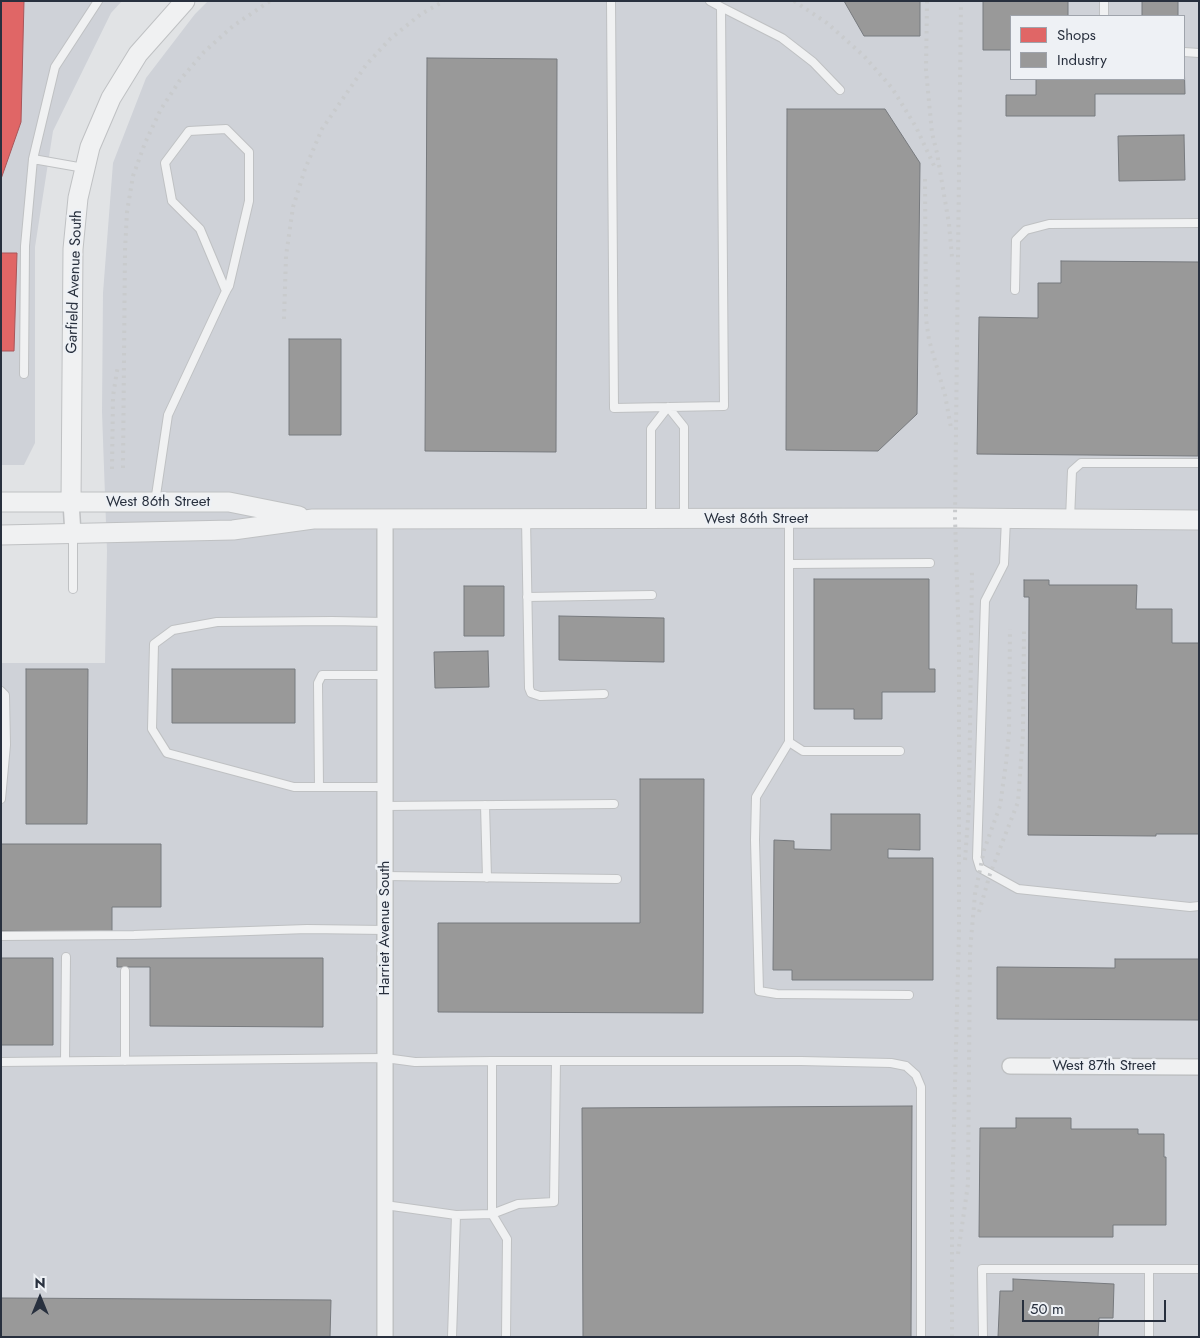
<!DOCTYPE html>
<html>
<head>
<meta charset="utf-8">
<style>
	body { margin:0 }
	#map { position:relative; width:1200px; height:1338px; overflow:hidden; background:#e1e3e5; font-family:Jost,sans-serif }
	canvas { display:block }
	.frame { position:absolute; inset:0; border:2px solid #28303e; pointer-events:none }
	.legend { position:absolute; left:1010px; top:15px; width:175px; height:65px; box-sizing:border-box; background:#eef1f5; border:1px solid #9fa4ac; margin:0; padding:6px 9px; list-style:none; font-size:15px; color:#28303e }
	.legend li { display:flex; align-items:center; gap:10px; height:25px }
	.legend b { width:25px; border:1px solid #9fa4ac }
	.north { position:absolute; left:15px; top:1273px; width:50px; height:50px; -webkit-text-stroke:4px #eef1f5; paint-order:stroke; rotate:0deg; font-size:14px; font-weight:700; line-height:20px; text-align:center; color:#28303e }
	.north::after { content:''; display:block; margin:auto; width:18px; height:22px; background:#28303e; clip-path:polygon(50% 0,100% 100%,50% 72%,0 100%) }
	.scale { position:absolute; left:1022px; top:1300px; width:144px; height:22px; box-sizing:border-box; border:2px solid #28303e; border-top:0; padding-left:6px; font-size:15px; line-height:18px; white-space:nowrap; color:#28303e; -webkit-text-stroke:4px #eef1f5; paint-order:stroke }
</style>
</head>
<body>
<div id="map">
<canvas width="1200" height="1338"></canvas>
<div class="frame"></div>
<ul class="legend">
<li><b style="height:14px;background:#e06666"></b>Shops</li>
<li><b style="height:14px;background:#999"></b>Industry</li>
</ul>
<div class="north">N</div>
<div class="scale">50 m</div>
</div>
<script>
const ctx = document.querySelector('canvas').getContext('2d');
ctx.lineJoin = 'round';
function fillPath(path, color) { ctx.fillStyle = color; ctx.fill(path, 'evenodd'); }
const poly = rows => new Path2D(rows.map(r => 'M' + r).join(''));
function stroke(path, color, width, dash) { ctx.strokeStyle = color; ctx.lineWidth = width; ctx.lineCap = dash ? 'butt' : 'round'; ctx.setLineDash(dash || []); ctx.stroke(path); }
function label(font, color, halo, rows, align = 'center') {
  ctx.font = font + ' Jost,sans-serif'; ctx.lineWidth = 5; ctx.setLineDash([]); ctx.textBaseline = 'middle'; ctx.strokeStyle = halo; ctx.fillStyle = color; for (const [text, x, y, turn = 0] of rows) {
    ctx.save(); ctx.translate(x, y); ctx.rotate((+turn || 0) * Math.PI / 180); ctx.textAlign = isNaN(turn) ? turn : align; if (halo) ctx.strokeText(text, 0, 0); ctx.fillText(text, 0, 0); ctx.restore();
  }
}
const built = poly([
	[1,1,122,1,111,13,53,131,35,247,35,443,24,465,1,465],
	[208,1,1199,1,1199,1337,1,1337,1,663,105,663,107,551,102,412,103,293,113,163,146,78,195,14],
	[1011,16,1184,16,1184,79,1011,79]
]);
const shops = poly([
	[1,1,24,1,21,122,1,179,1,1],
	[1,253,17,253,14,351,1,351,1,253]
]);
const industry = poly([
	[844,1,920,1,920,36,864,36,844,1],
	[983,1,1068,1,1068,16,1011,16,1011,50,983,50,983,1],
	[1142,1,1178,1,1178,16,1142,16,1142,1],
	[427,58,557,59,556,452,425,451,427,58],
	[1184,58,1185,94,1095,94,1095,116,1006,116,1006,95,1036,95,1036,79,1184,79,1184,58],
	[787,109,885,109,920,163,917,414,878,451,786,450,787,109],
	[1184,135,1185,180,1119,181,1118,136,1184,135],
	[1061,261,1199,262,1198,456,977,454,979,317,1038,318,1038,283,1061,283,1061,261],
	[289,339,341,339,341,435,289,435,289,339],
	[814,579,929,579,929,669,935,669,935,692,882,692,882,719,854,719,854,709,814,709,814,579],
	[1024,580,1049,580,1049,585,1137,585,1136,609,1172,609,1172,643,1199,643,1199,834,1156,834,1156,836,1028,835,1029,597,1024,597,1024,580],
	[464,586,504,586,504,636,464,636,464,586],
	[559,616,664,618,664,662,559,660,559,616],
	[488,651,489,687,435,688,434,652,488,651],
	[26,669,88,669,87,824,26,824,26,669],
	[172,669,295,669,295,723,172,723,172,669],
	[640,779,704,779,703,1013,438,1012,438,923,640,923,640,779],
	[831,814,920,814,920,850,888,849,888,858,933,858,933,980,792,980,792,970,773,970,774,840,794,841,794,849,831,850,831,814],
	[1,844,161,844,161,907,112,907,112,932,1,931,1,844],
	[1,958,53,958,53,1045,1,1045,1,958],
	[117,958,323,958,323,1027,150,1026,150,967,117,967,117,958],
	[1115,959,1199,959,1199,1020,997,1019,997,967,1115,968,1115,959],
	[912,1106,911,1337,583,1337,582,1108,912,1106],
	[1016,1118,1071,1118,1071,1129,1138,1129,1138,1134,1164,1134,1164,1157,1166,1157,1166,1225,1113,1225,1113,1237,979,1237,980,1128,1016,1128,1016,1118],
	[1013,1279,1114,1284,1113,1318,1099,1318,1098,1337,998,1337,1000,1291,1013,1291,1013,1279],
	[1,1298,331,1300,330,1337,1,1337,1,1298]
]);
const service = poly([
	[611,1,614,408,724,406,721,7,710,1],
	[1104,1,1104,16],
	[721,7,782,38,813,62,840,90],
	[1184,52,1199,53],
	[84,168,33,159,55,67,98,1],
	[1015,290,1016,240,1026,230,1049,224,1199,223],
	[24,374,25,246,33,159],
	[155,502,168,415,226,291,229,286,249,201,249,152,226,129,189,131,165,163,172,201,200,229,226,291],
	[651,517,651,429,668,407,684,427,684,519],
	[526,519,529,688,531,693,540,696,604,694],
	[789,519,789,742,803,751,900,751],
	[1006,519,1004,564,985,601,977,858,980,868,1018,889,1190,907,1199,906],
	[1070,519,1072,471,1081,463,1199,463],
	[789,564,930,563],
	[73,589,73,534],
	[527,597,652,595],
	[385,622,332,621,217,622,173,630,154,644,152,729,167,753,294,787,385,787],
	[1,691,5,695,6,745,1,799],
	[789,742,756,797,755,840,759,991,777,994,909,995],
	[319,787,318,683,322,675,385,675],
	[485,805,487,878],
	[385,806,614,804],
	[385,876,617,879],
	[1,936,134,935,307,929,385,930],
	[65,1061,66,957],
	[125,1061,125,971],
	[492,1061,801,1061,891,1063,906,1066,916,1075,921,1087,921,1337],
	[1,1062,385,1058,415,1062,492,1061,492,1214,456,1215,452,1337],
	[385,1205,456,1215],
	[506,1337,507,1239,492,1214,518,1204,554,1202,556,1061],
	[983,1337,982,1269,1149,1269],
	[1149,1337,1149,1269,1199,1269]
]);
const minor = poly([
	[71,502,73,534],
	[1010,1066,1199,1067],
	[385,1337,385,519]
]);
const tertiary = poly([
	[1,502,229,502,299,516],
	[71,502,73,249,78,198,90,147,111,98,138,54,185,1],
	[1,535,233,530,313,519,955,518,1199,520]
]);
const rail = poly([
	[794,1,827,23,864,56,892,88,916,127,936,170],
	[927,1,926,70,932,133,937,153,949,224,952,257],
	[925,179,926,319,929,340,945,395,951,428],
	[284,319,286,256,293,207,305,169,322,129,366,65,390,39,421,14,444,1],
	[123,468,125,250,127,212,133,176,145,143,161,109,180,80,204,52,233,26,270,1],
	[112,469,113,396,118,365],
	[965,860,969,806,972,572],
	[979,912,990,874,1018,802,1023,734,1024,629],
	[958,1254,968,1184,970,951,975,894,984,850,1000,806,1006,763,1009,733,1010,629],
	[952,1337,952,1200,959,932,959,645,955,518,961,1]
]);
const streetNames = [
	["Garfield Avenue South",75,282,-88],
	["West 86th Street",158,502],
	["West 86th Street",756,519],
	["Harriet Avenue South",385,928,-90],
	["West 87th Street",1104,1066]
];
fillPath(built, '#cfd2d8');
fillPath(shops, '#e06666');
stroke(shops, '#a9565a', 1);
fillPath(industry, '#999');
stroke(industry, '#777a7e', 1);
stroke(service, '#bfc1c3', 10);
stroke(minor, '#bfc1c3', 18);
stroke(tertiary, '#bfc1c3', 21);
stroke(service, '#f0f1f2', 8);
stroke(minor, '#f0f1f2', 15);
stroke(tertiary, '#f0f1f2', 19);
stroke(rail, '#c9cbcd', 4, [2.5, 5]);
label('15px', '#28303e', '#eef1f5', streetNames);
</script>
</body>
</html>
